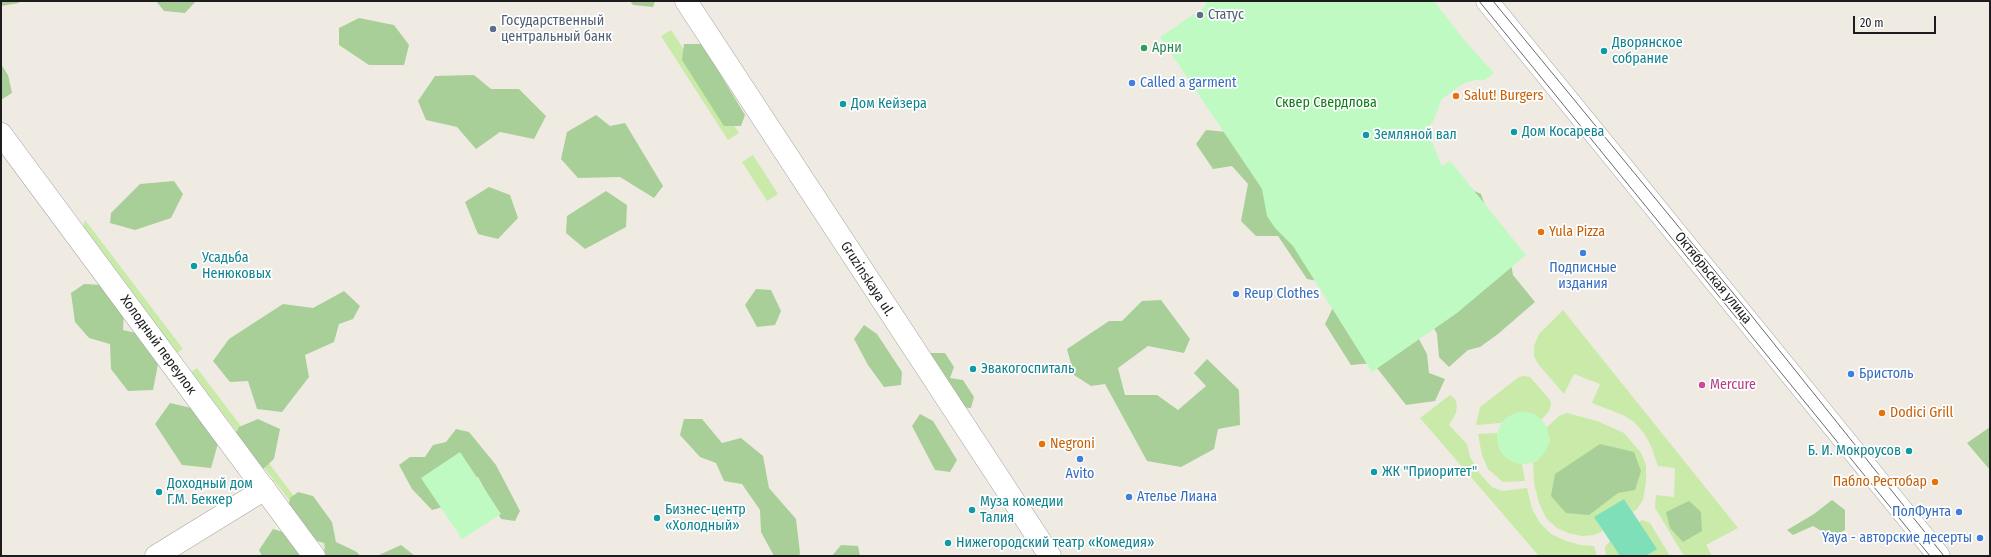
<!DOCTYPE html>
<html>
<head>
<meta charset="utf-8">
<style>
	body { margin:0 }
	#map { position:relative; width:1991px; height:557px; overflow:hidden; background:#efebe3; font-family:"Fira Sans Condensed",sans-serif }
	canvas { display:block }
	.frame { position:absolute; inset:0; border:2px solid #1d1d1d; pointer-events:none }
	.scale { position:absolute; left:1853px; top:16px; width:83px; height:18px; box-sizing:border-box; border:2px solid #1d1d1d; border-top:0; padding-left:5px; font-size:12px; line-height:14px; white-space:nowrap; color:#1d1d1d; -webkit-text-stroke:3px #fff; paint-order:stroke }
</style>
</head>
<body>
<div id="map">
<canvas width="1991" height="557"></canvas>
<div class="frame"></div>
<div class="scale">20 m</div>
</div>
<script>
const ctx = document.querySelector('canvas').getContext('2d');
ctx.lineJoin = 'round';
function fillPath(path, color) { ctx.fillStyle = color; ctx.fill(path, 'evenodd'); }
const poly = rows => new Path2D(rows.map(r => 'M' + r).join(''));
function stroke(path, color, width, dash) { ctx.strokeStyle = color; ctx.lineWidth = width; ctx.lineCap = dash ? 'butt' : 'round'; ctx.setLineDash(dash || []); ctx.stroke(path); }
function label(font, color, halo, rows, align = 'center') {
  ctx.font = font + ' "Fira Sans Condensed",sans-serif'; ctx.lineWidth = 3.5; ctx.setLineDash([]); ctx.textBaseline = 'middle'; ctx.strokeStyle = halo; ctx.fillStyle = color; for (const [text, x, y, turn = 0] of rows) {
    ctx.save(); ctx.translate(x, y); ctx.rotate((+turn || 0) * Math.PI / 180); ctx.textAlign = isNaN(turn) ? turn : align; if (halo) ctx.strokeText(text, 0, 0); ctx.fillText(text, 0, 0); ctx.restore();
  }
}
const grass = poly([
	[671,30,739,133,728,140,661,36],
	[753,155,778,194,767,201,742,162],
	[85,220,183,349,177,353,83,227],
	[1563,310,1738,528,1706,545,1712,556,1684,556,1655,508,1656,495,1674,497,1675,468,1658,466,1651,446,1644,433,1634,422,1623,415,1592,403,1600,384,1574,374,1564,394,1538,364,1534,356,1534,346,1539,334],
	[197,368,339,556,332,556,191,372],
	[1524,376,1530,377,1550,400,1551,405,1549,411,1541,420,1534,414,1513,415,1501,423,1476,425,1480,407,1519,377],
	[1450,395,1455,399,1457,405,1456,413,1449,425,1467,444,1470,457,1480,474,1492,487,1502,491,1527,488,1532,509,1540,523,1551,534,1564,540,1580,545,1594,546,1597,556,1539,556,1420,418],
	[1567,413,1597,421,1624,433,1641,453,1646,465,1646,482,1643,500,1637,509,1633,512,1624,499,1595,517,1603,531,1594,535,1582,536,1568,533,1557,528,1546,518,1539,503,1534,483,1533,462,1537,461,1550,440,1546,428,1559,416],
	[1497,433,1500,448,1504,455,1511,460,1522,464,1525,481,1503,482,1488,469,1482,455,1478,434],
	[1642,520,1650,523,1670,556,1646,556,1656,549,1639,522],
	[1610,541,1620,556,1606,556,1605,547]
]);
const forest = poly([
	[1,1,20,1,19,3,1,6],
	[156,1,196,1,185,13,164,11],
	[630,1,655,1,653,7,633,5],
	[359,18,394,25,409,45,404,65,369,65,339,45,339,28],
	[684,44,702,44,745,115,741,126,724,126,682,60],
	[1,64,8,75,12,93,1,100],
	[474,75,491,89,519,89,546,116,534,139,500,132,476,149,457,127,426,120,418,101,435,76],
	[596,115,610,126,625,123,663,186,654,198,620,177,578,178,561,159,567,132],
	[1206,130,1227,132,1329,283,1307,279,1278,236,1256,236,1241,221,1248,184,1232,166,1213,169,1196,144],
	[174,181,183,194,171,218,135,230,110,223,111,213,140,184],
	[1455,182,1481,194,1490,220,1509,252,1513,275,1535,302,1498,334,1480,347,1468,350,1449,367,1439,357,1437,334,1424,309],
	[489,187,510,195,518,218,498,239,478,234,465,202],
	[606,191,627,205,626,227,585,249,566,233,567,216],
	[84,284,103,285,124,310,123,330,144,335,158,364,153,390,128,391,111,369,110,344,89,338,75,322,71,293],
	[756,289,771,290,781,311,775,325,757,327,745,305],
	[344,291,360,306,353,319,339,324,334,342,305,355,309,377,282,412,257,409,248,381,230,382,213,361,229,339,283,304,313,308],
	[1340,293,1413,328,1427,354,1429,373,1445,379,1435,401,1406,405,1373,363,1351,365,1325,324],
	[1161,300,1190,339,1184,353,1148,346,1118,368,1125,395,1157,395,1178,410,1206,386,1194,373,1207,359,1239,390,1240,425,1218,429,1214,449,1181,467,1147,461,1105,384,1091,386,1074,375,1067,349,1109,321,1122,321,1142,301],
	[864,325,877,334,902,372,901,385,884,387,868,365,854,339],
	[931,353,945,353,954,367,950,378,963,380,974,397,971,408,956,407,927,365],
	[170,403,196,409,219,440,211,468,182,465,155,424],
	[920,414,933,421,957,460,950,472,935,470,912,426],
	[258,419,280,429,274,459,262,470,229,446,239,427],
	[684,419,702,419,722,443,741,438,763,456,769,488,796,519,800,553,799,556,774,556,761,532,760,510,742,484,724,481,716,463,700,457,680,435],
	[1990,427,1990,470,1967,443],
	[456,429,469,432,496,465,520,511,515,521,501,519,478,477,456,483,450,505,432,510,412,489,399,465,410,457,425,457,433,445,446,442],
	[1600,444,1634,452,1641,471,1635,490,1618,493,1589,515,1566,513,1551,496,1555,474],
	[298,492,313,496,332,522,336,542,357,552,360,556,324,556,325,543,308,539,288,510,290,498],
	[1832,500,1845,510,1845,530,1832,537,1813,526,1793,535,1787,530,1814,514],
	[1689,501,1701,512,1702,531,1683,542,1670,528,1666,512],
	[273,529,290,534,307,556,262,556,259,550],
	[401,545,415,556,377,556],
	[841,545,858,546,860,556,832,556]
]);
const park = poly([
	[1206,1,1434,1,1465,41,1494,73,1485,80,1475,80,1462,84,1442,99,1433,122,1424,130,1430,137,1442,166,1450,161,1526,255,1457,313,1372,372,1293,246,1275,228,1267,216,1262,189,1160,37,1206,6],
	'1497 438a26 26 0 1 1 52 0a26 26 0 1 1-52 0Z',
	[460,452,501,514,462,539,421,478]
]);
const pitch = poly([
	[1624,499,1657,549,1646,556,1620,556,1594,517]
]);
const minor = poly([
	[686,1,1050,556],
	[1487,1,1939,556],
	[1,134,314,556],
	[156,556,265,489]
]);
const tram = poly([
	[1479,1,1930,556],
	[1493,1,1747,310,1944,556]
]);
const markers = [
	[1200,15,4,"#5c6f8a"],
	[493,29,4,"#5c6f8a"],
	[1144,48,4,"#2e9e5b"],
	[1604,51,4,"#0f9aa8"],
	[1132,83,4,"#3f7fe0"],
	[1456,96,4,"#e8710a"],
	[843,104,4,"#0f9aa8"],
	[1514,132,4,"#0f9aa8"],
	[1366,135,4,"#0f9aa8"],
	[1541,232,4,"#e8710a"],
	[1583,253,4,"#3f7fe0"],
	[194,266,4,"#0f9aa8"],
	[1236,294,4,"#3f7fe0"],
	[973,369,4,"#0f9aa8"],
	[1851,374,4,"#3f7fe0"],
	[1702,385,4,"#d1479c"],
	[1882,413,4,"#e8710a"],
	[1042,444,4,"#e8710a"],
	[1909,451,4,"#0f9aa8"],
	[1080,459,4,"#3f7fe0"],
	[1374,472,4,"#0f9aa8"],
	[1935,482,4,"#e8710a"],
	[159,492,4,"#0f9aa8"],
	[1129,497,4,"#3f7fe0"],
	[972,510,4,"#0f9aa8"],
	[1959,512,4,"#3f7fe0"],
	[657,518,4,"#0f9aa8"],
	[1980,538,4,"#3f7fe0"],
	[948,543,4,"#0f9aa8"]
];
const serviceNames = [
	["Статус",1208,15],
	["Государственный",501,21],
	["центральный банк",501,37]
];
const cultureNames = [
	["Дворянское",1612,43],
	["собрание",1612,59],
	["Дом Кейзера",851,104],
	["Дом Косарева",1522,132],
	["Земляной вал",1374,135],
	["Усадьба",202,258],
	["Ненюковых",202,274],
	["Эвакогоспиталь",981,369],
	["Б. И. Мокроусов",1901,451,"right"],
	["ЖК \"Приоритет\"",1382,472],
	["Доходный дом",167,484],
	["Г.М. Беккер",167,500],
	["Муза комедии",980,502],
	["Талия",980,518],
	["Бизнес-центр",665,510],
	["«Холодный»",665,526],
	["Нижегородский театр «Комедия»",956,543]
];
const leisureNames = [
	["Арни",1152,48]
];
const shopNames = [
	["Called a garment",1140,83],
	["Подписные",1583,268,"center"],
	["издания",1583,284,"center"],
	["Reup Clothes",1244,294],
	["Бристоль",1859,374],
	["Avito",1080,474,"center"],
	["Ателье Лиана",1137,497],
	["ПолФунта",1951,512,"right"],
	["Yaya - авторские десерты",1972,538,"right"]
];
const foodNames = [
	["Salut! Burgers",1464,96],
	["Yula Pizza",1549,232],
	["Dodici Grill",1890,413],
	["Negroni",1050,444],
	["Пабло Рестобар",1927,482,"right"]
];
const parkNames = [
	["Сквер Свердлова",1326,103]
];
const streetNames = [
	["Октябрьская улица",1713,278,51],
	["Gruzinskaya ul.",867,279,57],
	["Холодный переулок",158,345,54]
];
const hotelNames = [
	["Mercure",1710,385]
];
fillPath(grass, '#c9eaa8');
fillPath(forest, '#a8cf97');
fillPath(park, '#bffac3');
fillPath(pitch, '#7fdfb9');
stroke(minor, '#a4a4a4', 23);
stroke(minor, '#fff', 22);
stroke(tram, '#6b6b6b', 1);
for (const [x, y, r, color] of markers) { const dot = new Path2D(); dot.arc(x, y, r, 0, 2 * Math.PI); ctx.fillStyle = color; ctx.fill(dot); stroke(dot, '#fff', 1.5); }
label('14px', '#4e5e75', '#fff', serviceNames, 'left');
label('14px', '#0d838f', '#fff', cultureNames, 'left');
label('14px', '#27864d', '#fff', leisureNames, 'left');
label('14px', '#366cbe', '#fff', shopNames, 'left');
label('14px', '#c56008', '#fff', foodNames, 'left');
label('14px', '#0a7c13', '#fff', parkNames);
label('14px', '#1d1d1d', '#fff', streetNames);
label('14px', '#b23c85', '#fff', hotelNames, 'left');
</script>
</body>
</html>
